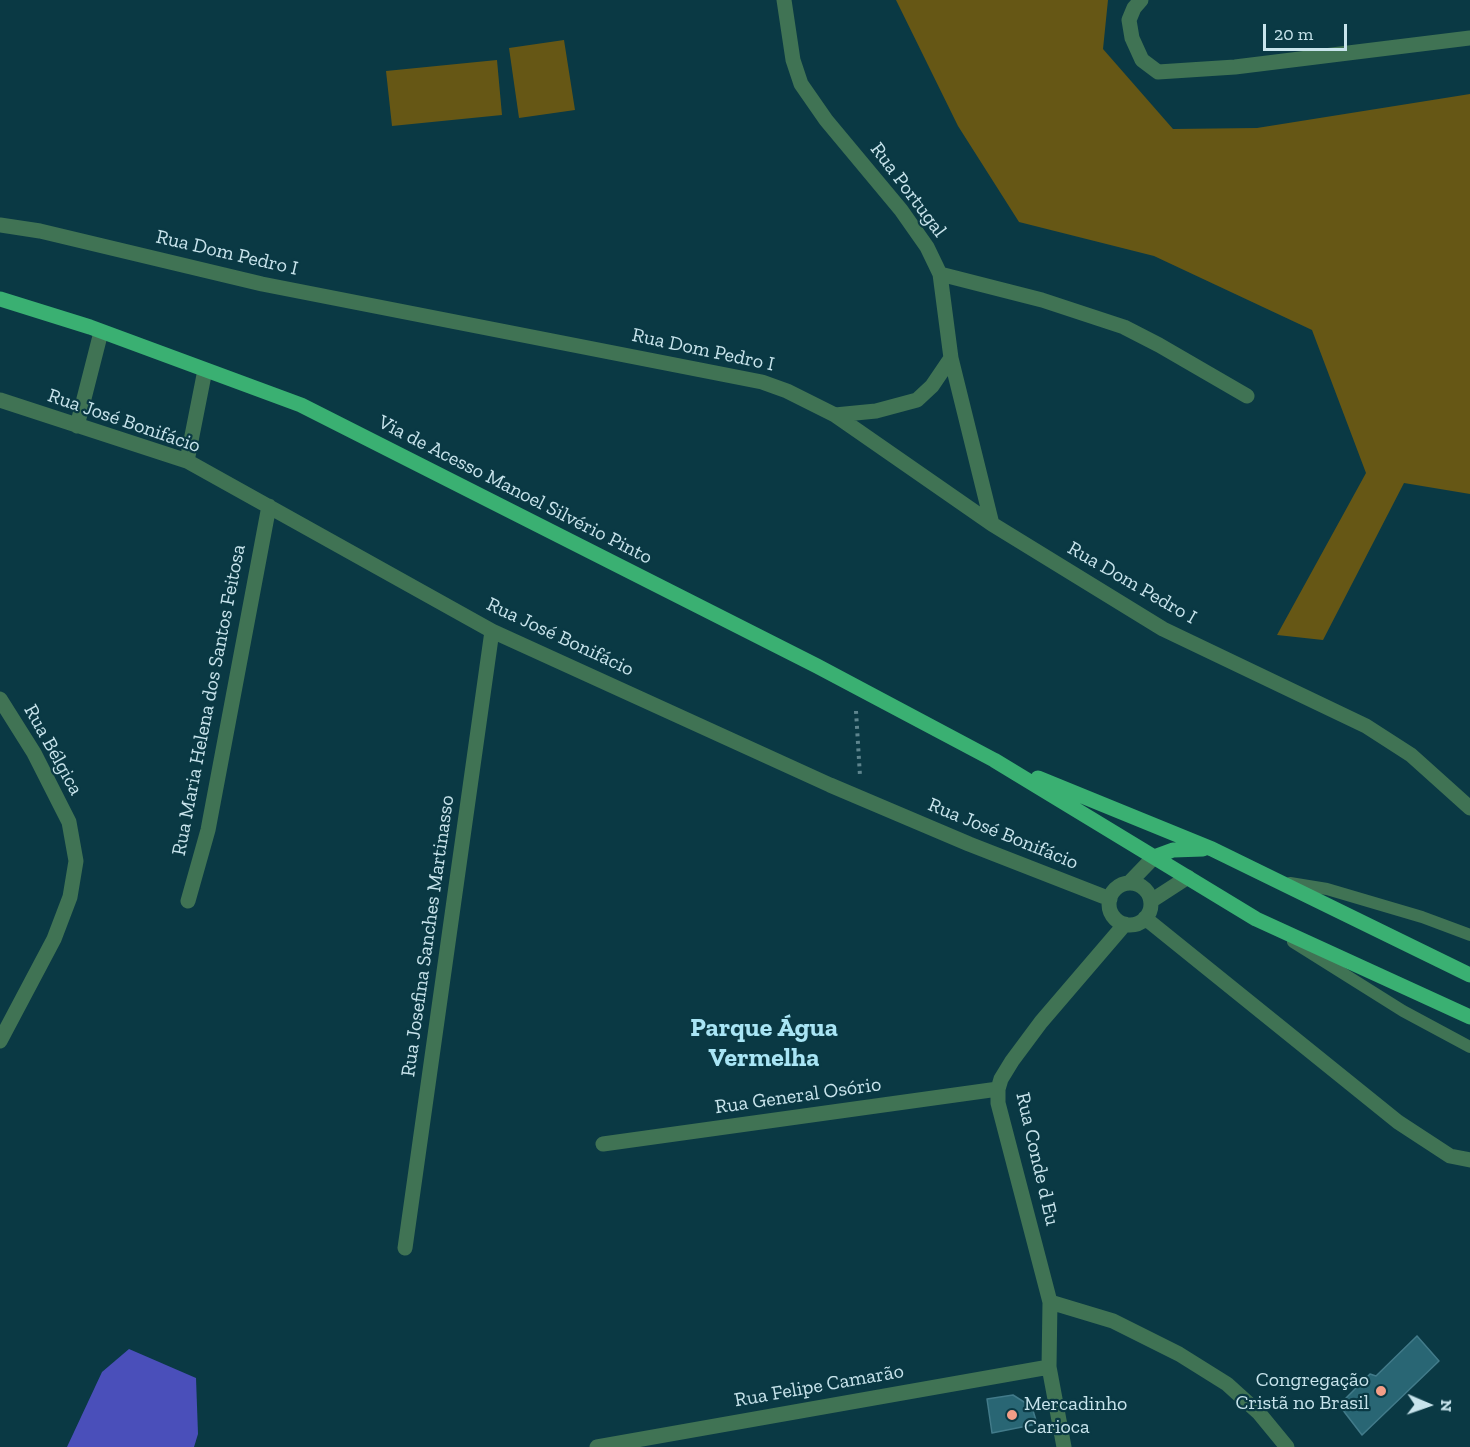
<!DOCTYPE html>
<html>
<head>
<meta charset="utf-8">
<style>
	body { margin:0 }
	#map { position:relative; width:1470px; height:1447px; overflow:hidden; background:#0a3944; font-family:"Zilla Slab",serif }
	canvas { display:block }
	.north { position:absolute; left:1398px; top:1375px; width:60px; height:60px; -webkit-text-stroke:4px #0a3944; paint-order:stroke; rotate:92deg; font-size:16px; font-weight:700; line-height:24px; text-align:center; color:#c8e4ec }
	.north::after { content:''; display:block; margin:auto; width:21px; height:27px; background:#c8e4ec; clip-path:polygon(50% 0,100% 100%,50% 72%,0 100%) }
	.scale { position:absolute; left:1263px; top:24px; width:84px; height:27px; box-sizing:border-box; border:3px solid #c8e4ec; border-top:0; padding-left:8px; font-size:18px; line-height:21px; white-space:nowrap; color:#c8e4ec; -webkit-text-stroke:4px #0a3944; paint-order:stroke }
</style>
</head>
<body>
<div id="map">
<canvas width="1470" height="1447"></canvas>
<div class="north">N</div>
<div class="scale">20 m</div>
</div>
<script>
const ctx = document.querySelector('canvas').getContext('2d');
ctx.lineJoin = 'round';
function fillPath(path, color) { ctx.fillStyle = color; ctx.fill(path, 'evenodd'); }
const poly = rows => new Path2D(rows.map(r => 'M' + r).join(''));
function stroke(path, color, width, dash) { ctx.strokeStyle = color; ctx.lineWidth = width; ctx.lineCap = dash ? 'butt' : 'round'; ctx.setLineDash(dash || []); ctx.stroke(path); }
function label(font, color, halo, rows, align = 'center') {
  ctx.font = font + ' "Zilla Slab",serif'; ctx.lineWidth = 4.5; ctx.setLineDash([]); ctx.textBaseline = 'middle'; ctx.strokeStyle = halo; ctx.fillStyle = color; for (const [text, x, y, turn = 0] of rows) {
    ctx.save(); ctx.translate(x, y); ctx.rotate((+turn || 0) * Math.PI / 180); ctx.textAlign = isNaN(turn) ? turn : align; if (halo) ctx.strokeText(text, 0, 0); ctx.fillText(text, 0, 0); ctx.restore();
  }
}
const green = poly([
	[896,0,1108,0,1103,49,1173,129,1257,128,1470,94,1470,494,1404,483,1323,640,1277,635,1366,473,1312,330,1154,256,1019,222,958,126],
	[564,40,575,110,519,118,509,48],
	[497,60,502,115,392,126,386,71]
]);
const water = poly([
	[129,1349,196,1378,198,1434,194,1447,67,1447,102,1372]
]);
const building = poly([
	[1417,1336,1439,1361,1362,1435,1339,1405,1370,1374,1376,1376,1417,1336],
	[1013,1395,1032,1407,1037,1424,992,1433,987,1399,1013,1395]
]);
const path = poly([
	[856,711,860,776]
]);
const service = poly([
	[1290,883,1327,889,1422,917,1470,935],
	[1293,942,1403,1011,1470,1047]
]);
const minor = poly([
	[784,0,793,60,801,84,826,120,901,210,927,247,940,274,951,358,992,524],
	[1141,0,1134,8,1129,20,1132,38,1142,60,1158,72,1235,67,1470,38],
	[0,225,40,231,262,284,762,382,787,391,835,415,992,524,1163,629,1366,726,1411,755,1470,808],
	[940,274,1042,300,1124,327,1159,345,1247,396],
	[0,400,187,461,492,631,830,785,969,844,1110,899],
	[835,415,876,411,917,400,932,386,951,358],
	[77,426,101,332],
	[187,461,205,370],
	[0,699,34,753,69,822,76,861,70,897,54,939,0,1041],
	[1129,883,1154,857],
	'1109 904a21 21 0 1 1 42 0a21 21 0 1 1-42 0Z',
	[188,901,208,830,269,506],
	[1151,901,1188,877],
	[1145,918,1398,1122,1450,1156,1470,1160],
	[603,1144,998,1089],
	[405,1248,492,631],
	[1050,1302,1113,1321,1179,1354,1227,1384,1259,1413,1287,1447],
	[597,1447,1049,1367],
	[1064,1447,1049,1367,1050,1302,998,1103,998,1089,1001,1079,1012,1061,1041,1022,1125,924]
]);
const primary = poly([
	[0,299,90,327,301,405,817,666,994,760,1256,919,1470,1017],
	[1038,778,1212,849,1470,975],
	[1154,857,1173,850,1203,849]
]);
const markers = [
	[1381,1391,6,"#f49e87"],
	[1012,1415,6,"#f49e87"]
];
const streetNames = [
	["Rua Portugal",908,190,53],
	["Rua Dom Pedro I",227,253,13],
	["Rua Dom Pedro I",703,350,12],
	["Rua José Bonifácio",124,421,19],
	["Via de Acesso Manoel Silvério Pinto",515,490,27],
	["Rua Dom Pedro I",1132,583,30],
	["Rua José Bonifácio",560,637,25],
	["Rua Maria Helena dos Santos Feitosa",209,700,-79],
	["Rua Bélgica",53,750,61],
	["Rua José Bonifácio",1003,834,22],
	["Rua Josefina Sanches Martinasso",428,936,-82],
	["Rua General Osório",798,1096,-8],
	["Rua Conde d Eu",1037,1159,77],
	["Rua Felipe Camarão",819,1386,-10]
];
const poiNames = [
	["Congregação",1369,1380],
	["Cristã no Brasil",1369,1403],
	["Mercadinho",1024,1404,"left"],
	["Carioca",1024,1427,"left"]
];
const districtNames = [
	["Parque Água",764,1029],
	["Vermelha",764,1059]
];
fillPath(green, '#665715');
fillPath(water, '#4a4fba');
fillPath(building, '#296674');
stroke(building, '#427b8a', 1.5);
stroke(path, '#5e858e', 4, [3, 4.5]);
stroke(service, '#407354', 12);
stroke(minor, '#407354', 15);
stroke(primary, '#3ab072', 15);
for (const [x, y, r, color] of markers) { const dot = new Path2D(); dot.arc(x, y, r, 0, 2 * Math.PI); ctx.fillStyle = color; ctx.fill(dot); stroke(dot, '#0a3944', 2); }
label('20px', '#c8e4ec', '#0a3944', streetNames);
label('20px', '#c8e4ec', '#0a3944', poiNames, 'right');
label('bold 26px', '#a9e5f5', '#0a3944', districtNames);
</script>
</body>
</html>
